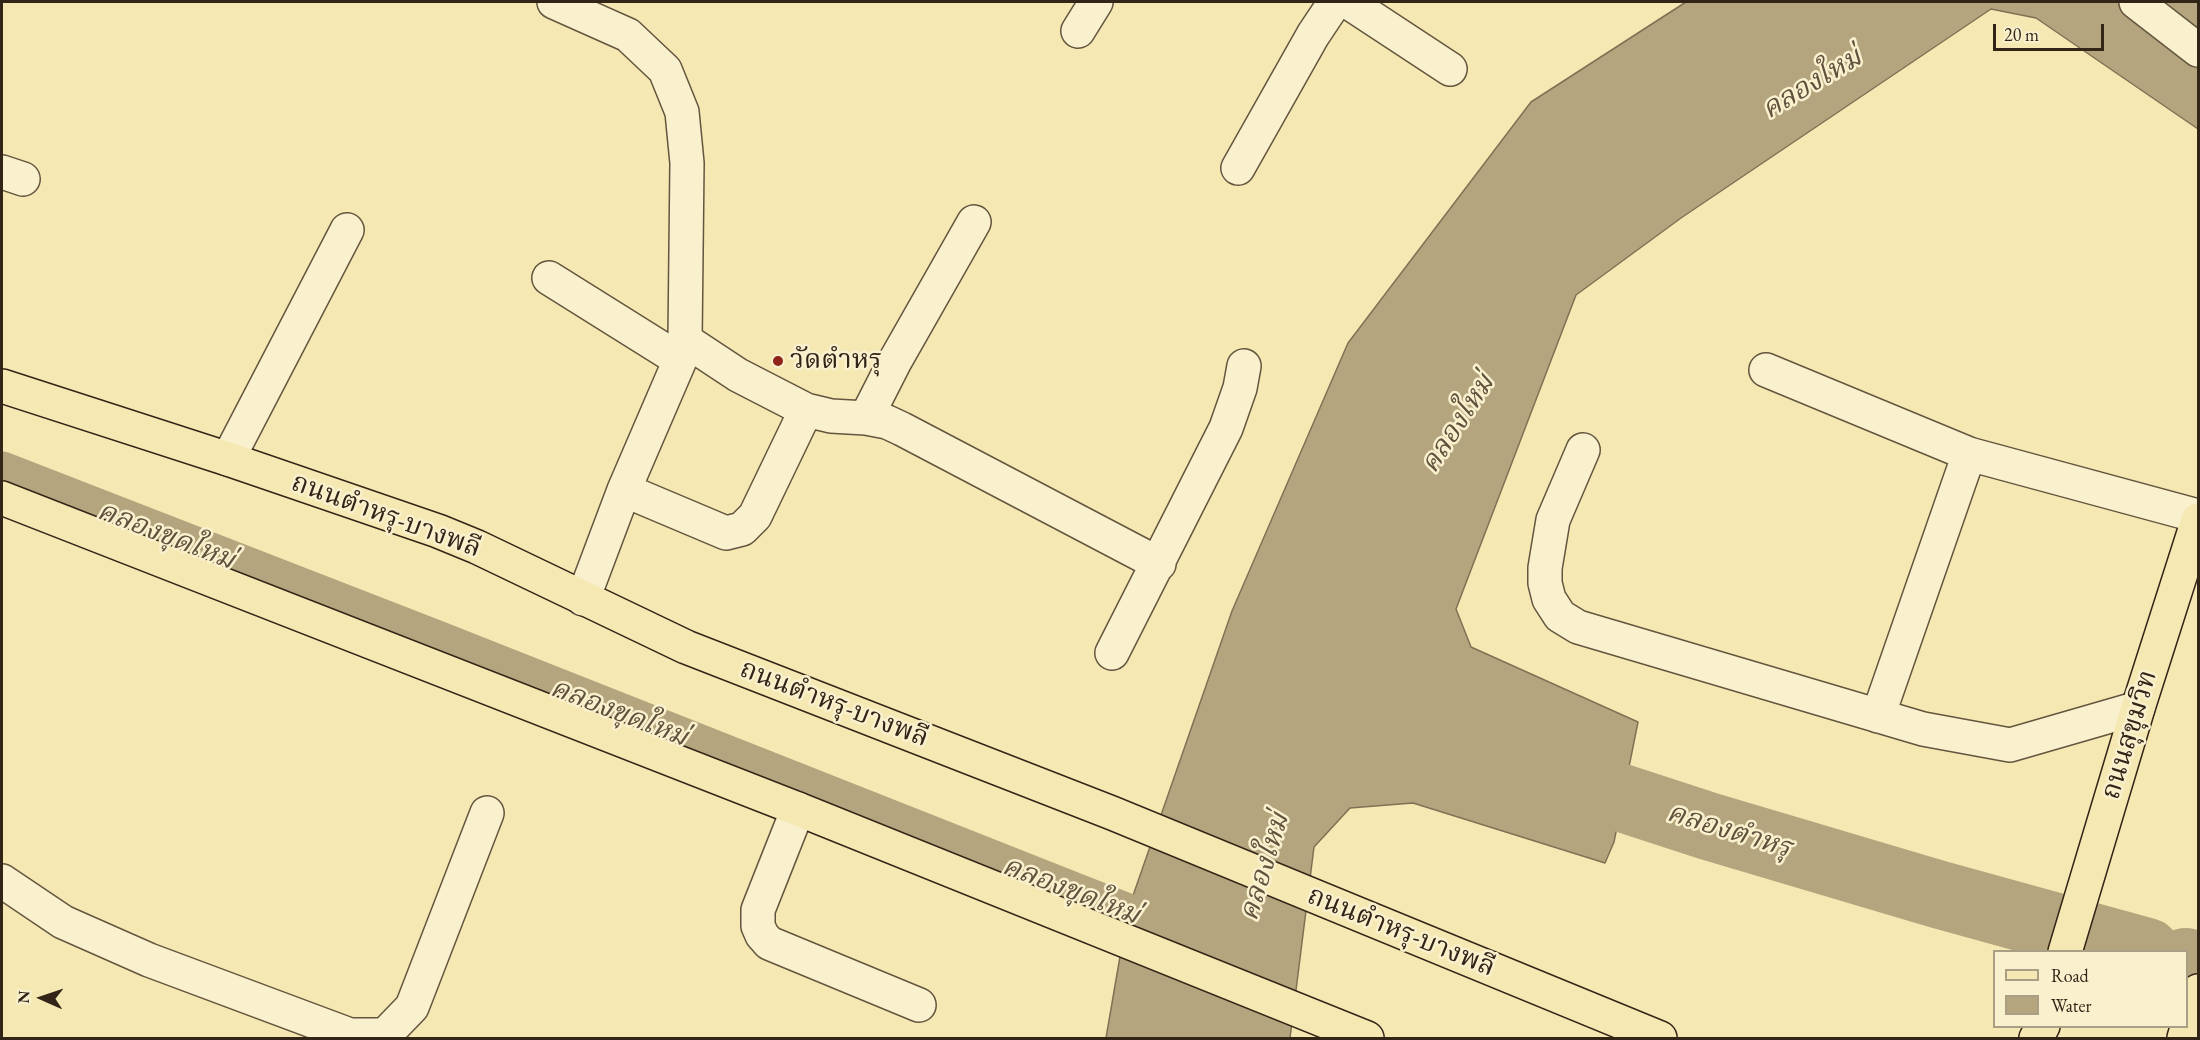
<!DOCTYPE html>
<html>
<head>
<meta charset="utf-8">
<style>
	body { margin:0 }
	#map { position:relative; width:2200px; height:1040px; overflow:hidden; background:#f6e8b3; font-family:"EB Garamond",serif }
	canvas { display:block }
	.frame { position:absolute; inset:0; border:3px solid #332418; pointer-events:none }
	.legend { position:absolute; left:1993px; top:950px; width:195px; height:78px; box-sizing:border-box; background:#f9f0ce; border:2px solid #aa9e85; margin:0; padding:8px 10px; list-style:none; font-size:18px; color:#332418 }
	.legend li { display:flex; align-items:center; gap:12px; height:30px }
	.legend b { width:30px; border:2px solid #aa9e85 }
	.north { position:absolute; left:12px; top:968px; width:60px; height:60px; -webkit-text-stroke:4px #f9f0ce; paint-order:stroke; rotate:273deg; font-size:16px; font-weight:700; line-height:24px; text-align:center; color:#332418 }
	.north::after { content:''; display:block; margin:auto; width:21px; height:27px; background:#332418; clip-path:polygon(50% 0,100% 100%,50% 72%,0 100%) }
	.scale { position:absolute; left:1993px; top:24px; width:111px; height:27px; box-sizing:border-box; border:3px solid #332418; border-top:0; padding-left:8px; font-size:18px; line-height:21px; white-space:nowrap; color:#332418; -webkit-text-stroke:4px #f9f0ce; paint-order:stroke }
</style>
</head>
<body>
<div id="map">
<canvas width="2200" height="1040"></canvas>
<div class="frame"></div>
<ul class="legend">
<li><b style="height:8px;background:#f6e8b3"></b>Road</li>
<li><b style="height:16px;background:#b4a57e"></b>Water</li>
</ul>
<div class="north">N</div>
<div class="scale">20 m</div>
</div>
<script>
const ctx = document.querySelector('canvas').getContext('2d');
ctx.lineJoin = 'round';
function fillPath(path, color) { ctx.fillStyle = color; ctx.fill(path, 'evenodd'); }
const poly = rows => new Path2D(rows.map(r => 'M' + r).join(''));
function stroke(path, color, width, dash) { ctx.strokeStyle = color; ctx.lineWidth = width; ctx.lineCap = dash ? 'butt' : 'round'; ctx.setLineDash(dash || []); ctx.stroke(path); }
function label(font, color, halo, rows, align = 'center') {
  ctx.font = font + ' "EB Garamond","Noto Serif Thai",serif'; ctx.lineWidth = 5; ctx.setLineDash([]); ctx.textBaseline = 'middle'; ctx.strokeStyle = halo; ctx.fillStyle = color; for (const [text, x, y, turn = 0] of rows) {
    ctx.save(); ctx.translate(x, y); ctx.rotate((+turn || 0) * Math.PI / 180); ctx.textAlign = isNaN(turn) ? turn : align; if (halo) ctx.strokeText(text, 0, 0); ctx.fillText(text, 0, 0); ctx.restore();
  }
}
const water = poly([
	[1686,2,2198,2,2198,129,2036,18,1991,9,1681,218,1576,295,1456,609,1471,647,1638,722,1614,842,1605,863,1413,803,1350,808,1314,847,1290,1038,1106,1038,1128,910,1232,611,1348,343,1531,102,1686,2]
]);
const canal = poly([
	[2,471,437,640,1178,933]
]);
const river = poly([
	[1533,769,1708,826,1937,894,2147,952],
	[2186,962,2198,965]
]);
const minor = poly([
	[554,2,628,35,665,70,682,112,687,163,685,340],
	[1348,2,1450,69],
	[2136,2,2198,50],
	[1078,31,1096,2],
	[1238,168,1313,35,1335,2],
	[2,172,23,179],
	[549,278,680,360],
	[1766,370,1969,454,2198,516],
	[866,418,895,361,974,222],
	[1583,450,1553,520,1545,568,1545,583,1549,599,1560,616,1578,627,1923,729,2010,745,2138,708],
	[228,459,347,230],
	[624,490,726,533,742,529,755,516,806,410],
	[583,599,624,490,680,360,685,340,738,375,806,410,831,416,866,418,887,422,902,429,1159,564],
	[1112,653,1226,428,1240,388,1244,366],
	[1878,716,1969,454],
	[798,809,758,910,758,926,762,935,769,943,919,1005],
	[2,881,63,922,149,960,350,1035,385,1035,412,1007,487,813]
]);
const major = poly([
	[2,386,228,459,438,531,477,547,686,647,1112,813,1660,1038],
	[2,498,798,809,1367,1038]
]);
const highway = poly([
	[2065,952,2138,708,2198,520],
	[2036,1038,2043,1026],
	[2184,1038,2198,991]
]);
const markers = [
	[778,361,6,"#8f2418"]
];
const poiNames = [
	["วัดตำหรุ",790,361]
];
const streetNames = [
	["ถนนตำหรุ-บางพลี",386,516,20],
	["ถนนตำหรุ-บางพลี",834,704,21],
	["ถนนสุขุมวิท",2130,735,-73],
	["ถนนตำหรุ-บางพลี",1401,932,22]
];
const waterNames = [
	["คลองใหม่",1812,84,-31],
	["คลองใหม่",1458,424,-57],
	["คลองขุดใหม่",166,536,21],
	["คลองขุดใหม่",619,713,21],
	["คลองตำหรุ",1729,831,17],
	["คลองใหม่",1265,867,-73],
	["คลองขุดใหม่",1071,891,21]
];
fillPath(water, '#b4a57e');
stroke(water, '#807155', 1.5);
stroke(canal, '#b4a57e', 39);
stroke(river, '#b4a57e', 68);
stroke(minor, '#64553f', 36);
stroke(major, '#332418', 36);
stroke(highway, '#332418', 36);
stroke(minor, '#f9f0ce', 33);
stroke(major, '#f6e8b3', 33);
stroke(highway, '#f6e8b3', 33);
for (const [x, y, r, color] of markers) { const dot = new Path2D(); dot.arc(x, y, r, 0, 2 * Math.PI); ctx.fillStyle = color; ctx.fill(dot); stroke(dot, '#f9f0ce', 2); }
label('27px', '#332418', '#f9f0ce', poiNames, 'left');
label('27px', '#332418', '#f9f0ce', streetNames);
label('italic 28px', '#60513c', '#f9f0ce', waterNames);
</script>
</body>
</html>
